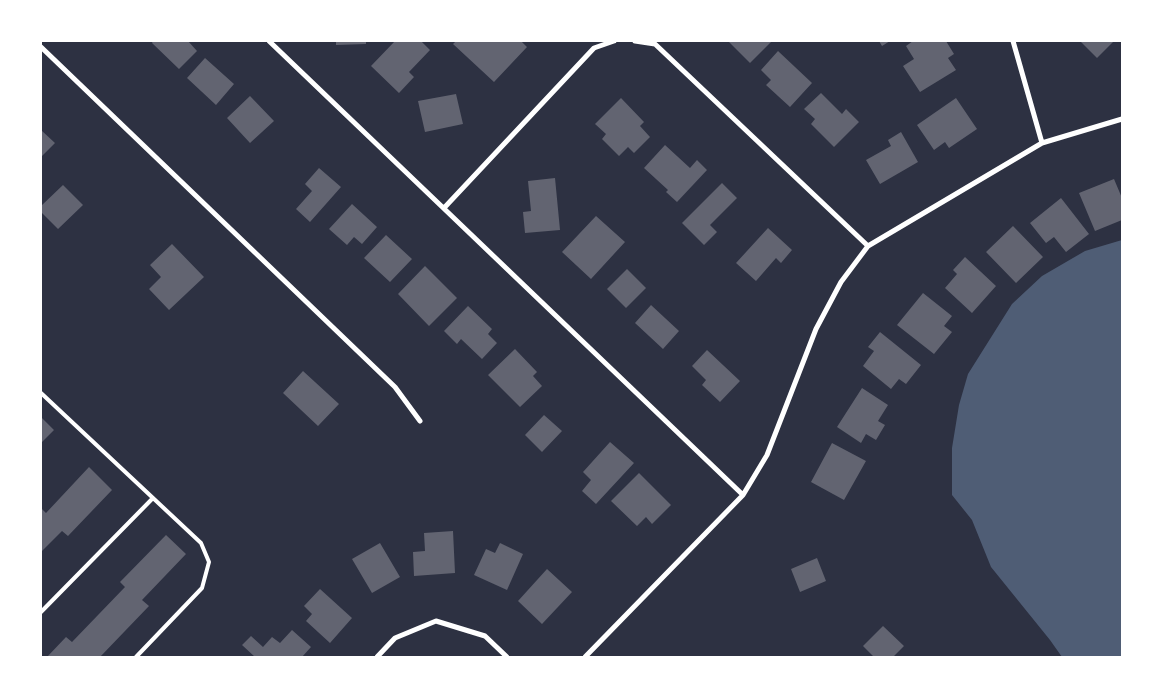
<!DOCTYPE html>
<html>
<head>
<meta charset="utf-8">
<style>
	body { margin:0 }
	#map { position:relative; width:1163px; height:698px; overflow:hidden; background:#2d3142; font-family:Merriweather,serif }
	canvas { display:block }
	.frame { position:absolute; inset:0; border:42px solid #fff; pointer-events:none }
</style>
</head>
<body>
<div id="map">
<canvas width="1163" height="698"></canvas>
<div class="frame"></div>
</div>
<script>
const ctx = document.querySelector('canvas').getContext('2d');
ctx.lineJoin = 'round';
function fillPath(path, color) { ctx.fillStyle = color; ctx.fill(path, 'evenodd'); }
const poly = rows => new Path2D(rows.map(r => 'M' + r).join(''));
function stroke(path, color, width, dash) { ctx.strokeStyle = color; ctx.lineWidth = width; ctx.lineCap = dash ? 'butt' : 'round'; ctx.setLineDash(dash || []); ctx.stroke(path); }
const water = poly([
	[1122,240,1122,657,1062,657,1050,640,991,567,972,520,952,495,952,448,959,405,968,374,1012,304,1042,276,1085,251]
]);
const building = poly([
	[153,41,188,41,197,51,179,69,152,43],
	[336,41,366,41,366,44,336,45],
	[395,41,421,41,430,50,409,72,414,77,399,93,371,66],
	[456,41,521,41,527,47,494,82,453,44],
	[728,41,772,41,750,63],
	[879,41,890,41,882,46],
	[913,41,946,41,954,54,948,58,956,70,920,92,903,66,914,59,906,46],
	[1080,41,1114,41,1097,58],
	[778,51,812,83,790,107,766,85,771,80,761,70],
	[205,58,234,84,216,105,187,78],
	[821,93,842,114,846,109,859,122,834,147,811,124,815,119,804,109],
	[456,94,463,124,425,132,418,101],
	[250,96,274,121,250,143,227,118],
	[621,98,644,122,640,126,650,137,634,153,628,147,619,156,602,139,606,134,595,124],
	[956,98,977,129,949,148,945,142,934,150,917,125],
	[41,130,55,143,41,157],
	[901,132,918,162,880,184,866,160,891,146,888,140],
	[665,145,690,168,697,160,707,170,677,202,666,192,668,190,644,168],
	[319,168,341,187,310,222,296,209,312,191,305,184],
	[555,178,560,230,525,233,523,212,531,211,528,181],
	[1114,179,1122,198,1122,220,1095,231,1079,193],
	[722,183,737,198,710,225,717,232,704,245,682,223],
	[63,185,83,205,58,229,41,212,41,206],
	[1061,198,1089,234,1066,252,1054,237,1046,243,1030,223],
	[352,204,377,227,362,244,354,237,347,245,329,229],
	[596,216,625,242,591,279,562,252],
	[1013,226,1043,257,1016,283,986,252],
	[768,228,792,250,781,263,776,258,756,281,736,263],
	[386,235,412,259,390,282,364,258],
	[172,244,204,277,169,310,149,289,161,277,150,265],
	[965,257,996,286,972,313,945,288,957,274,953,270],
	[425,266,457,298,429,326,398,294],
	[627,269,646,288,626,308,607,289],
	[923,293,952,316,944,326,952,332,934,354,897,325],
	[651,305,679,331,663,349,635,323],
	[468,306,492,329,488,334,497,343,482,359,461,339,457,344,444,331],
	[880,332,921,365,906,384,899,379,891,389,863,366,874,351,868,347],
	[515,349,537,372,533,376,542,386,520,407,488,375],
	[707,350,740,381,720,402,702,385,706,380,692,366],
	[303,371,339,404,318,426,283,393],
	[862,388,888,405,878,421,885,425,876,440,866,434,861,443,837,427],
	[544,415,562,431,542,452,525,435],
	[41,417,54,430,41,443],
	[610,442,634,463,596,504,582,491,591,480,583,472],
	[832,443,866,461,844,500,811,482],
	[89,467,112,490,68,536,62,531,41,552,41,508,46,513],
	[639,473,671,505,652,524,646,517,637,526,611,501],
	[453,531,455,573,414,576,413,552,425,551,424,533],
	[166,535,186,554,142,600,149,606,100,657,47,657,66,637,72,642,125,587,120,582],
	[380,543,400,577,372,593,352,559],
	[500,543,523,554,507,590,474,575,486,549,495,553],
	[817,558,826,581,800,592,791,569],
	[547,569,572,592,542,624,518,601],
	[320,589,352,618,330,643,306,621,312,614,304,606],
	[883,626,904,646,893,657,874,657,863,646],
	[292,630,311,647,302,657,255,657,242,645,251,636,263,647,272,637,280,643]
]);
const service = poly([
	[41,393,201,543,209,562,202,588,136,657],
	[41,612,153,498]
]);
const minor = poly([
	[269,41,743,495],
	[635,41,655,44,868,246],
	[1013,41,1042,143],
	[41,47,395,387,420,421],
	[444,208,594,48,614,41],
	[377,657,395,638,436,621,485,636,507,657],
	[585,657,743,495,767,455,816,329,841,282,868,246,1042,143,1122,119]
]);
fillPath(water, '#4f5d75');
fillPath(building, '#626471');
stroke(service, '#fff', 4);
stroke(minor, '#fff', 5);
</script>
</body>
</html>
